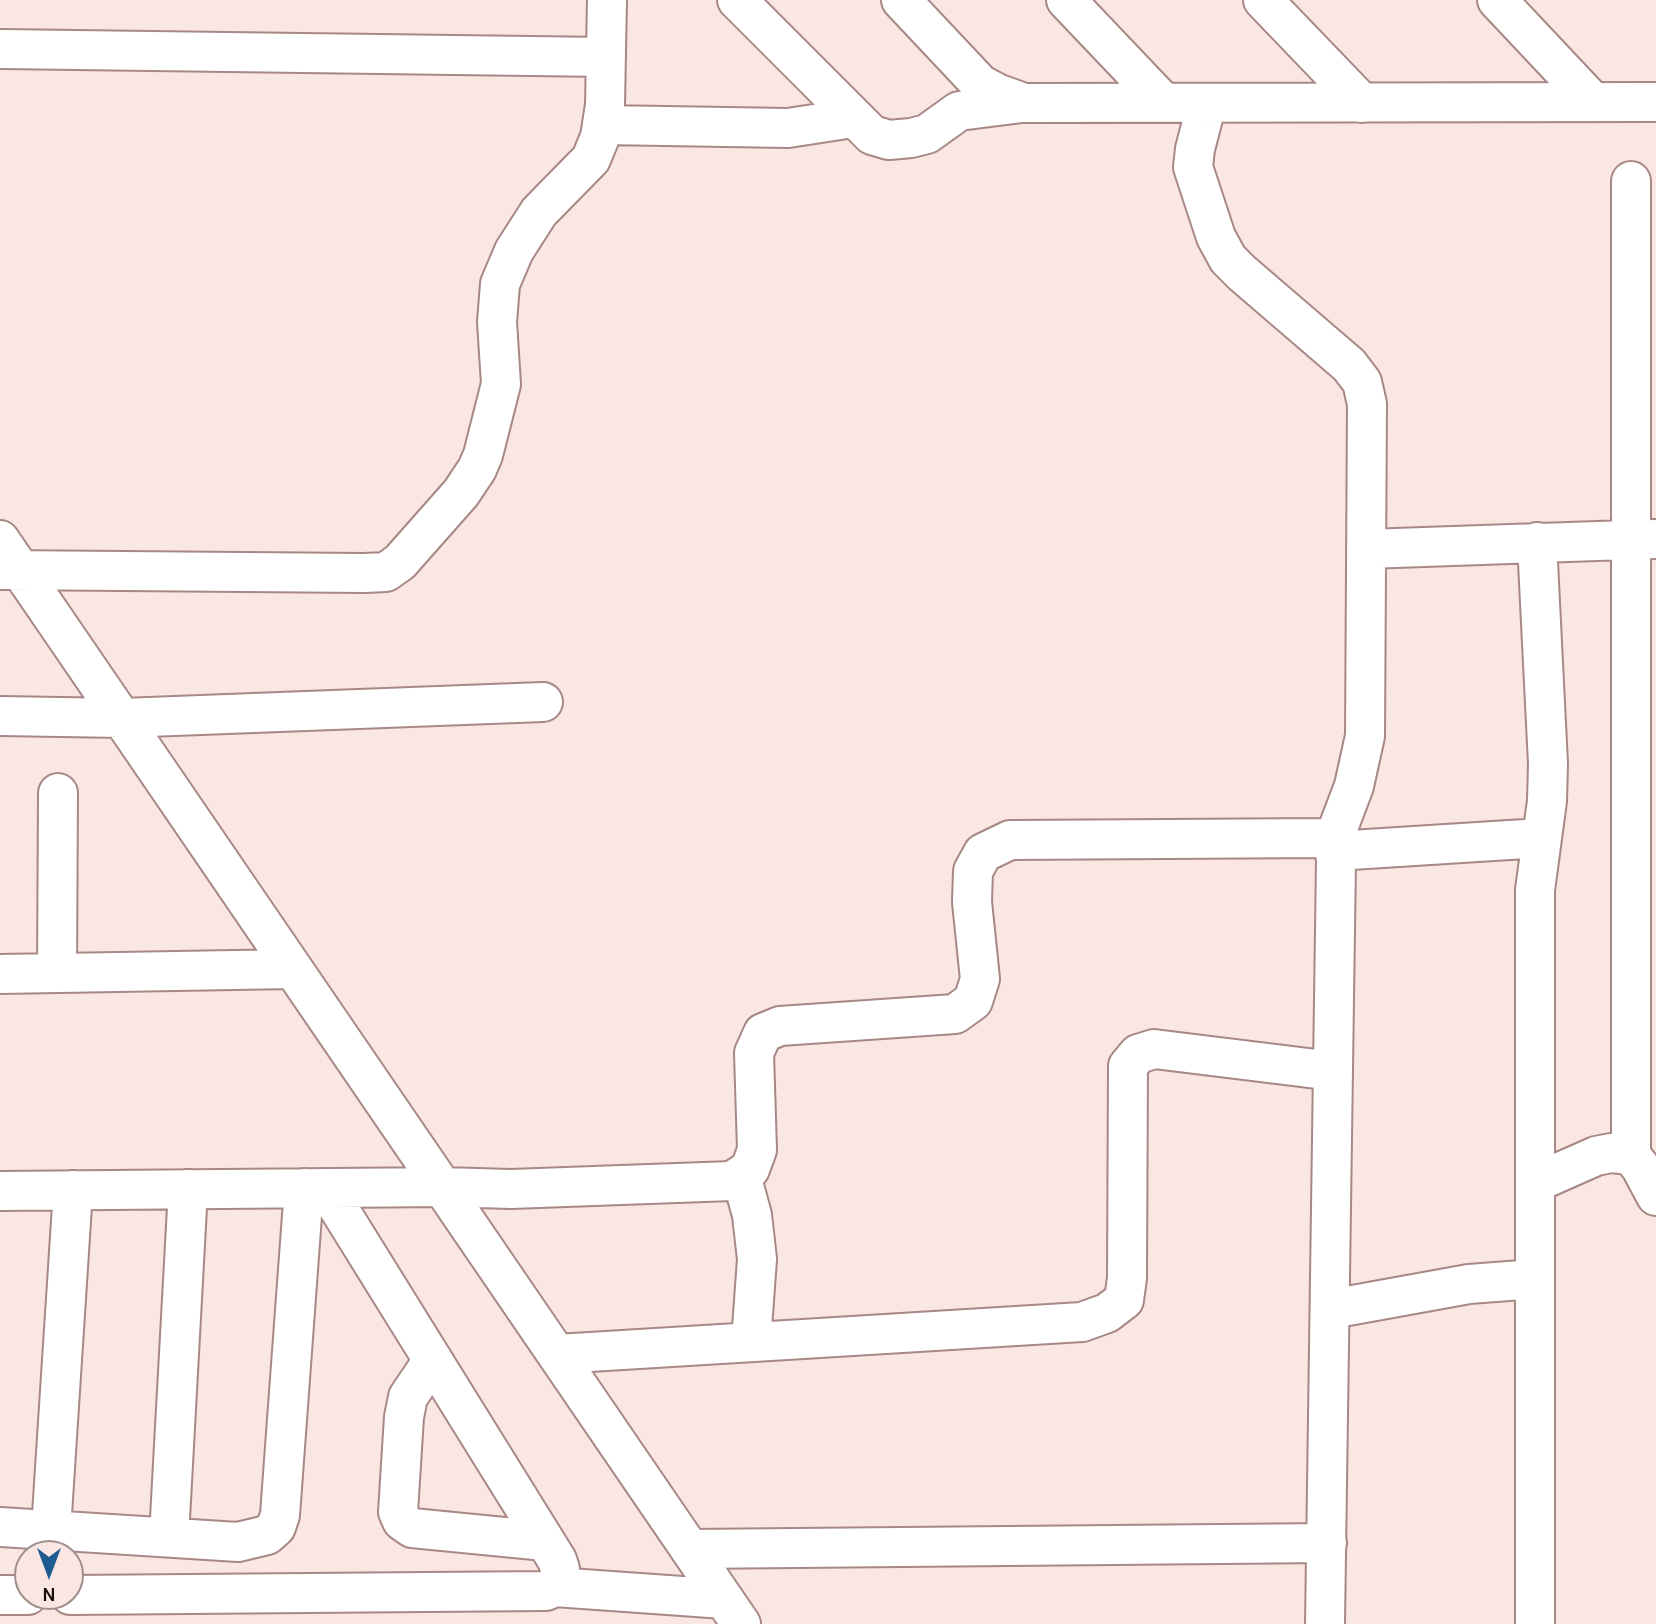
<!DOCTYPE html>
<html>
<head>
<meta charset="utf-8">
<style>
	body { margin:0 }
	#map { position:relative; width:1656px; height:1624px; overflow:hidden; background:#fae6e3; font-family:Karla,sans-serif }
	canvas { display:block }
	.north { position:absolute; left:14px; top:1540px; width:70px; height:70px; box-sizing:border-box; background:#fae6e3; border:2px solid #a0908d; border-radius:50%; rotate:180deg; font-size:19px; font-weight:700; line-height:28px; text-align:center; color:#190e0c }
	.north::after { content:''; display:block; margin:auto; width:24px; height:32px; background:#1d5b91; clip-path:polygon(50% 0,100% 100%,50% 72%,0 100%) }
</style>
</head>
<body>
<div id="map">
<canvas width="1656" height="1624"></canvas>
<div class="north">N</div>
</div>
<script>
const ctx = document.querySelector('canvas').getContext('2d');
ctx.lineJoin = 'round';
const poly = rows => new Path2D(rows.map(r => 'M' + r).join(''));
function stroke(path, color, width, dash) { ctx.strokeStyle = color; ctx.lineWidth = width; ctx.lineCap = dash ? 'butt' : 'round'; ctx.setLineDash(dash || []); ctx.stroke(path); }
const minor = poly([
	[737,0,872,135,889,140,911,138,927,134,959,111,1022,103],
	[901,0,980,84,999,94,1024,103,1656,102],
	[1066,0,1164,103],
	[1263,0,1362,103],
	[1497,0,1593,102],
	[0,49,606,57],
	[1207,103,1195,149,1193,167,1216,237,1228,259,1242,273,1349,365,1362,382,1367,404,1365,736,1354,786,1332,844],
	[603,125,788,128,853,118],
	[0,540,741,1624],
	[1366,549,1656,539],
	[2,570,364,573,386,572,400,562,461,493,477,469,483,455,501,384,497,322,500,284,514,251,539,212,591,159,600,137,605,105,607,0],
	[0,716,122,718,543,702],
	[1335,851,1541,838],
	[57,973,58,793],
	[0,974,293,969],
	[1631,1155,1631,181],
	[741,1175,752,1215,757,1259,751,1342],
	[1535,1183,1596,1156,1611,1153,1631,1155,1641,1168,1656,1196],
	[0,1191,443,1187,511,1189,732,1181,750,1169,757,1150,754,1053,763,1033,780,1026,955,1014,973,1001,980,979,972,902,973,871,983,853,1010,840,1323,838,1332,844,1335,851,1336,861,1325,1624],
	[1331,1309,1469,1284,1535,1279],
	[557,1354,1082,1322,1107,1313,1124,1300,1127,1278,1128,1066,1138,1054,1154,1049,1333,1071],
	[433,1360,408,1397,404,1417,398,1512,402,1521,412,1528,545,1541],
	[0,1527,238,1542,267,1535,276,1527,280,1515,304,1188],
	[51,1530,73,1190],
	[169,1537,188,1189],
	[690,1549,1327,1543],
	[555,1587,724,1599],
	[0,1595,28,1595],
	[70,1595,546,1591,555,1587,560,1578,560,1569,557,1560,326,1188],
	[1535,1624,1535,890,1547,801,1548,764,1537,542]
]);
stroke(minor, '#a78884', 42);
stroke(minor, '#fff', 38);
</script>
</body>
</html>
